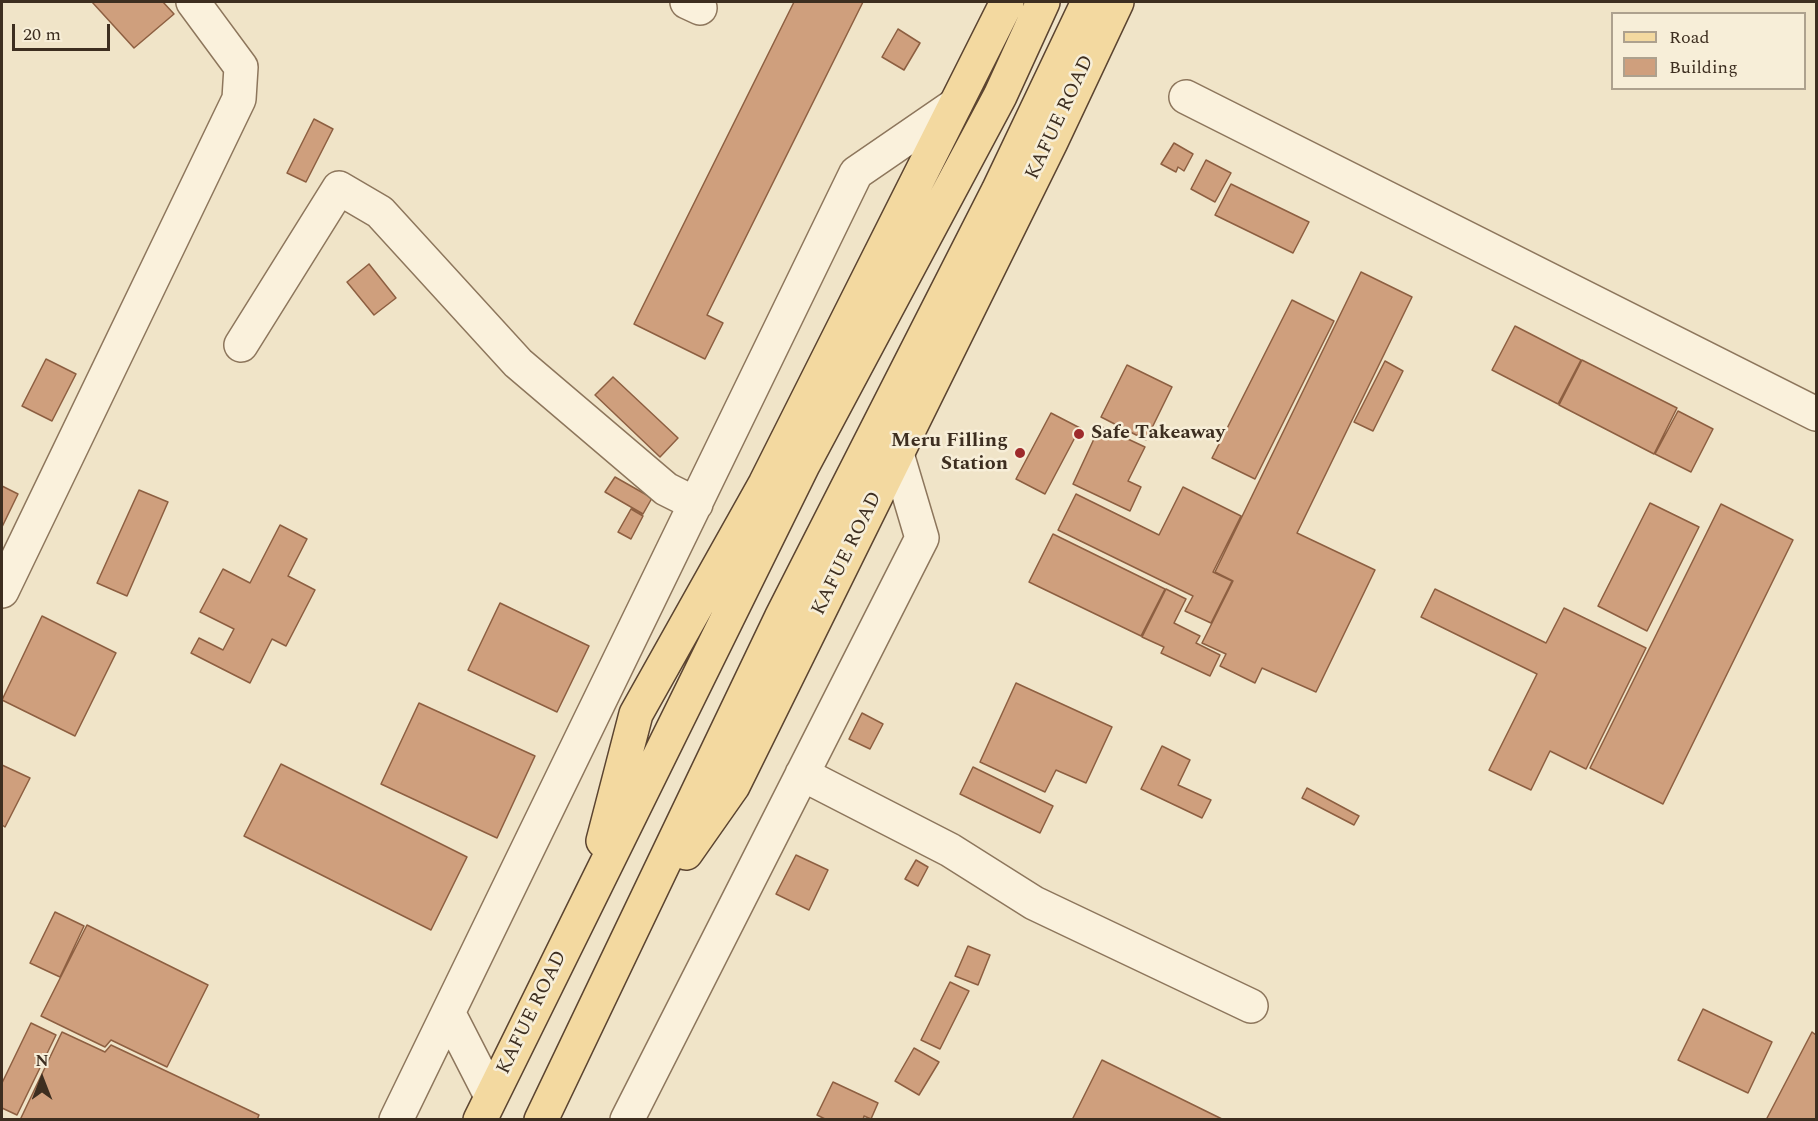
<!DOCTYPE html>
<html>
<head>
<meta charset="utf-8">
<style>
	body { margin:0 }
	#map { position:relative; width:1818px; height:1121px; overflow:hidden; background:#f0e4c8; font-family:Spectral,serif }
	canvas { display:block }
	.frame { position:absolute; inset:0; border:3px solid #3d2e20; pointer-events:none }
	.legend { position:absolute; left:1611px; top:12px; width:195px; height:78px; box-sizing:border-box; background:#f7eed8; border:2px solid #ada18e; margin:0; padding:8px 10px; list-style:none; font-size:18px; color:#3d2e20 }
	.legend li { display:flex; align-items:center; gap:12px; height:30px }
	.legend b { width:30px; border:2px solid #ada18e }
	.north { position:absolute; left:12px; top:1049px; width:60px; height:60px; -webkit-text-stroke:4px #f7eed8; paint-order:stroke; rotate:0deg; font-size:16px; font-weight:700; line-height:24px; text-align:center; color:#3d2e20 }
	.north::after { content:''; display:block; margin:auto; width:21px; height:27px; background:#3d2e20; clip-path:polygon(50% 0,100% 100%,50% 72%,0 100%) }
	.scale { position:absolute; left:12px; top:24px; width:98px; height:27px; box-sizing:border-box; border:3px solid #3d2e20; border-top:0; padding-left:8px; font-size:18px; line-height:21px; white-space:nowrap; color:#3d2e20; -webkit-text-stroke:4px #f7eed8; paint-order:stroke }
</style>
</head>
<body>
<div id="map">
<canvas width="1818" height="1121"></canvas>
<div class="frame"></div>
<ul class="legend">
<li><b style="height:8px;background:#f3d9a0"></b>Road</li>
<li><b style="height:16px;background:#cf9f7d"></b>Building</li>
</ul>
<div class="north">N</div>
<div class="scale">20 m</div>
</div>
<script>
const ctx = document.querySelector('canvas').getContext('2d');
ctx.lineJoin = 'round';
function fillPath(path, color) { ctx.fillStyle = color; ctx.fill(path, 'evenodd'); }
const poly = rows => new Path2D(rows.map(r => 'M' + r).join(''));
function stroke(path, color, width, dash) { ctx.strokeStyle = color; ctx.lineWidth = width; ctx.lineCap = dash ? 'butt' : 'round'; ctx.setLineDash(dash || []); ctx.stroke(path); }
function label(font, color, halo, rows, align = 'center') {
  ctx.font = font + ' Spectral,serif'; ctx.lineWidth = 5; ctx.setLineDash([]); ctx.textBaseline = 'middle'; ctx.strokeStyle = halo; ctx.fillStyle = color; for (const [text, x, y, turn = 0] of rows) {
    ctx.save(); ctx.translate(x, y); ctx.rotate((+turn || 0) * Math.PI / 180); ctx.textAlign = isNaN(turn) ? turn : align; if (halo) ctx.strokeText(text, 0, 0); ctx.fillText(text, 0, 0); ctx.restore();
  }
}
const building = poly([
	[92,2,163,2,174,14,134,48,92,2],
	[794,2,863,2,707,315,723,323,705,359,634,324,794,2],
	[898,29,920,43,904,70,882,57,898,29],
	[314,119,333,129,306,182,287,173,314,119],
	[1174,143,1193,154,1184,171,1178,167,1176,172,1161,164,1174,143],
	[1206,160,1231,173,1215,202,1191,189,1206,160],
	[1231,184,1309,222,1293,253,1215,215,1231,184],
	[369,264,396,298,374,315,347,282,369,264],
	[1361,272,1412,297,1297,533,1375,570,1316,692,1262,668,1255,683,1220,666,1226,654,1202,643,1233,581,1215,572,1361,272],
	[1292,300,1334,321,1255,479,1212,458,1292,300],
	[1515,326,1581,360,1558,404,1492,370,1515,326],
	[46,359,76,374,52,421,22,406,46,359],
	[1582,360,1677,408,1654,454,1559,405,1582,360],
	[1385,361,1403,371,1373,431,1354,422,1385,361],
	[1127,365,1172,387,1146,440,1101,417,1127,365],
	[613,377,678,438,660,457,595,395,613,377],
	[1678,411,1713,429,1691,472,1655,454,1678,411],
	[1051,413,1080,428,1045,494,1016,479,1051,413],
	[1100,426,1145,447,1128,481,1141,487,1130,511,1073,484,1100,426],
	[615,477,652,498,643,514,605,492,615,477],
	[2,486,18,494,2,527,2,486],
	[1183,487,1241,516,1213,572,1232,581,1211,623,1185,611,1193,596,1058,530,1076,494,1159,535,1183,487],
	[139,490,168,502,127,596,97,583,139,490],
	[1650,503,1699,527,1647,631,1598,606,1650,503],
	[1721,504,1793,540,1663,804,1590,768,1721,504],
	[631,509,643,516,631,539,618,532,631,509],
	[280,525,307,539,288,576,315,590,286,646,272,639,250,683,191,653,199,638,223,650,234,629,200,612,223,569,250,583,280,525],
	[1053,534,1165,589,1141,636,1029,582,1053,534],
	[1166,589,1186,599,1174,623,1200,636,1196,643,1220,655,1210,676,1161,653,1164,647,1142,637,1166,589],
	[1435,589,1546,643,1564,608,1646,648,1586,769,1550,751,1531,790,1489,770,1537,674,1421,617,1435,589],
	[500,603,589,646,557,712,468,670,500,603],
	[42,616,116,653,75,736,2,700,42,616],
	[1016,683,1112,727,1086,783,1056,770,1045,792,980,762,1016,683],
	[419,703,535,756,497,838,381,784,419,703],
	[862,713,883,724,870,749,849,739,862,713],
	[1162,746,1190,760,1178,785,1211,800,1202,818,1141,789,1162,746],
	[281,764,467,857,431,930,244,836,281,764],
	[2,765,30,778,5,827,2,825,2,765],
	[973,767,1053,806,1040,833,960,794,973,767],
	[1307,788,1359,816,1354,825,1302,798,1307,788],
	[796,855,828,870,809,910,776,894,796,855],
	[916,860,928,867,918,886,905,879,916,860],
	[55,912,84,926,60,977,30,963,55,912],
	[87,925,208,985,167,1067,111,1040,105,1047,41,1016,87,925],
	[968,946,990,955,978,985,955,976,968,946],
	[950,982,969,991,940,1049,921,1040,950,982],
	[1703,1009,1772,1042,1748,1093,1678,1060,1703,1009],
	[31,1023,56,1035,17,1115,2,1108,2,1083,31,1023],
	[62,1032,105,1052,111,1045,259,1115,257,1120,20,1120,62,1032],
	[1812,1032,1816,1035,1816,1120,1766,1120,1812,1032],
	[914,1048,939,1062,919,1095,895,1081,914,1048],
	[1102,1060,1224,1120,1072,1120,1102,1060],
	[833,1082,878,1103,871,1119,864,1116,863,1120,827,1120,817,1115,833,1082]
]);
const minor = poly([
	[687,2,700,8],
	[1186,97,1816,414],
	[241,345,339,188,380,212,518,363,666,489,696,504],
	[2,591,239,99,241,67,193,2],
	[802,774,950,850,1034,903,1251,1006],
	[449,1014,491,1096],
	[396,1120,856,173,955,105],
	[627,1120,922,538,897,454]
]);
const major = poly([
	[603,841,636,714,765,484,1007,2],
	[686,853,733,786,1051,142,1117,2],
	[480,1120,803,465,1000,96,1043,2],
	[541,1120,781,618,998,191,1088,2]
]);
const markers = [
	[1079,434,6,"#9e2a2b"],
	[1020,453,6,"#9e2a2b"]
];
const streetNames = [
	["KAFUE ROAD",1061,118,-65],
	["KAFUE ROAD",848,554,-64],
	["KAFUE ROAD",533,1013,-64]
];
const poiNames = [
	["Safe Takeaway",1091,434],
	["Meru Filling",1008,442,"right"],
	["Station",1008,465,"right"]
];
fillPath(building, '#cf9f7d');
stroke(building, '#8d5f41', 1.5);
stroke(minor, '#8d765c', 36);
stroke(major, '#5b4430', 36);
stroke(minor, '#faf1dc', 33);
stroke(major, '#f3d9a0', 33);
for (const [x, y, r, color] of markers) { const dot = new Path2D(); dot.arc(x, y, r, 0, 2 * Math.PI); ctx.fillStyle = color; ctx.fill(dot); stroke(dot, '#f7eed8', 2); }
label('20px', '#3d2e20', '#f7eed8', streetNames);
label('bold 20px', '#3d2e20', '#f7eed8', poiNames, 'left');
</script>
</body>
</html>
